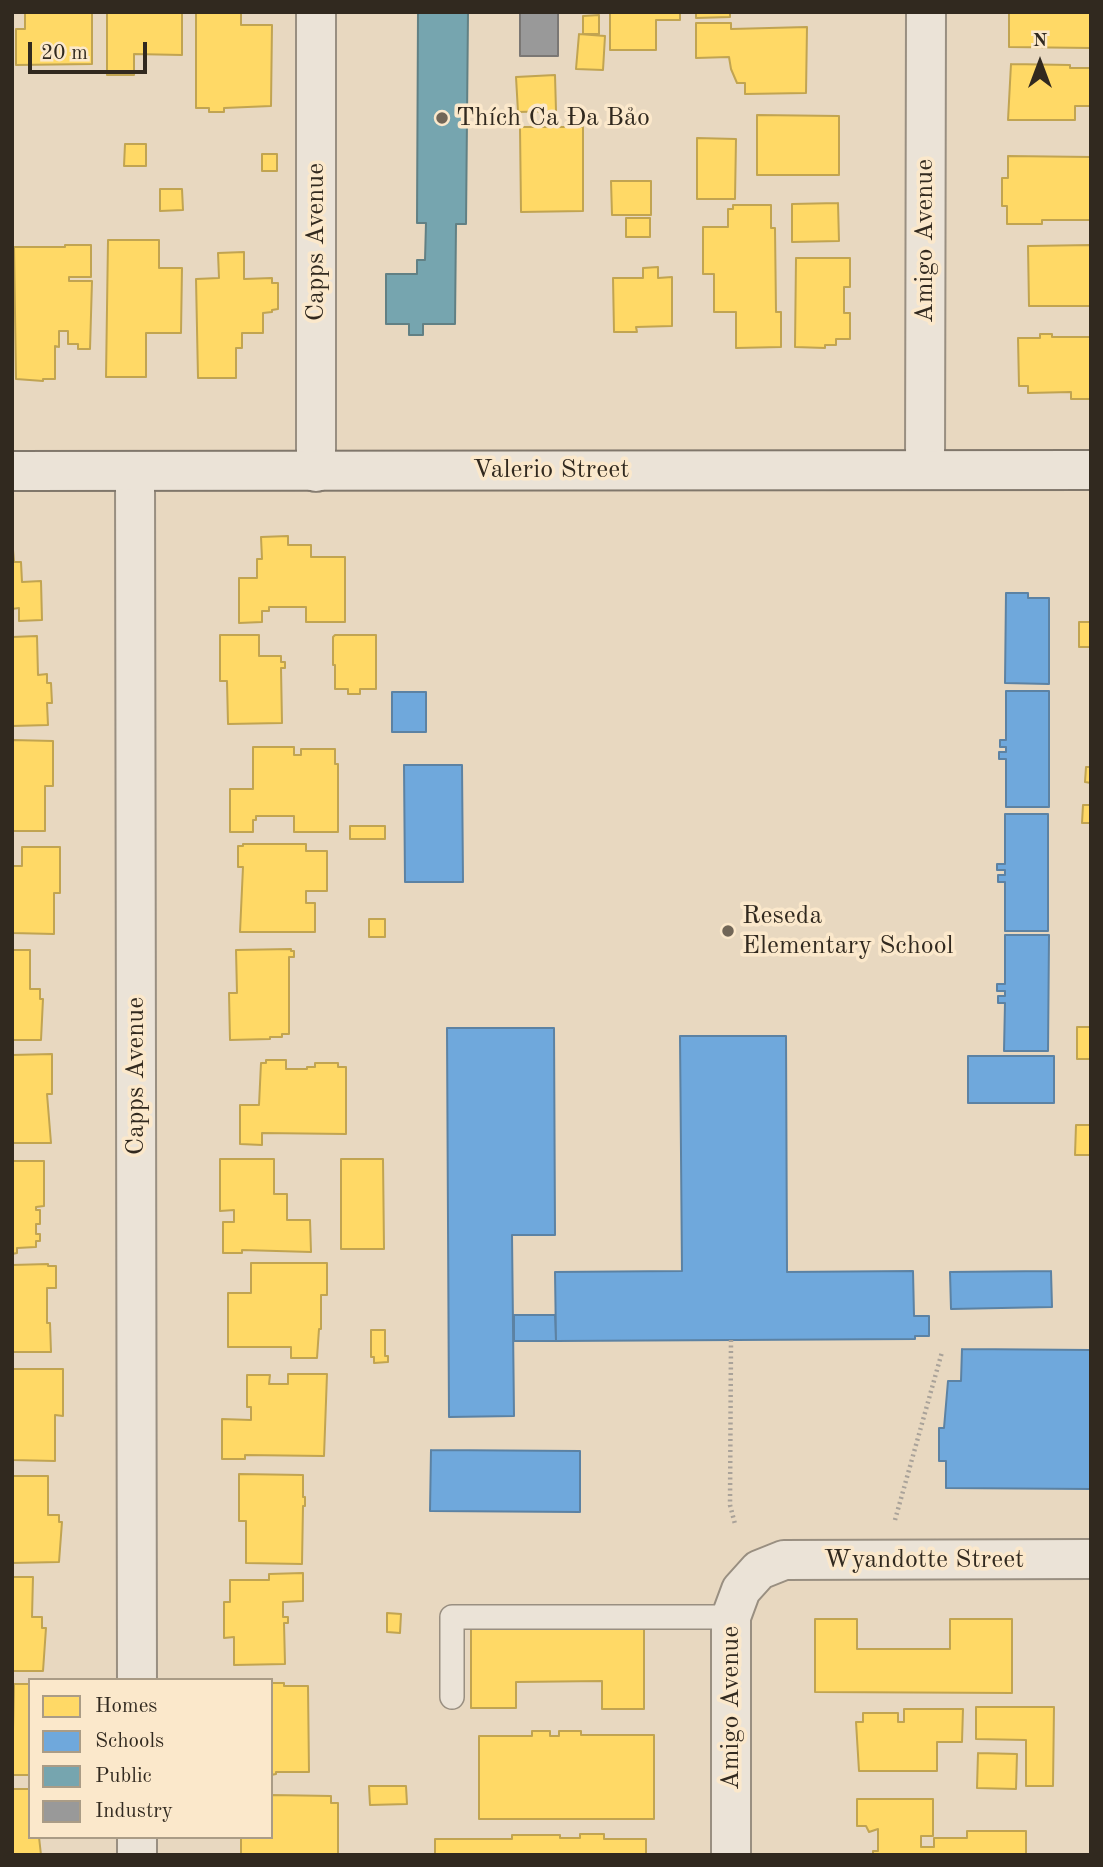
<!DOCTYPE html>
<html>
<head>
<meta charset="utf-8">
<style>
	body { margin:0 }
	#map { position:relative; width:1103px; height:1867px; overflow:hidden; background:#e8d8c0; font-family:"Old Standard TT",serif }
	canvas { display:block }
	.frame { position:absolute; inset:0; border:14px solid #31291f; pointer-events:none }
	.legend { position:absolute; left:28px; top:1678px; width:245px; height:161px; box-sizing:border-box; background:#fbe8cb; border:2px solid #aa9c86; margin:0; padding:9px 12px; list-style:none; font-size:21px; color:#31291f }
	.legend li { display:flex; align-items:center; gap:14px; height:35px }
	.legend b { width:35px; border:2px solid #aa9c86 }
	.north { position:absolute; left:1005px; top:28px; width:70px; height:70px; -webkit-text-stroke:5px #fbe8cb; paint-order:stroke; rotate:0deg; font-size:19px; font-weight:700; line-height:28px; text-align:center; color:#31291f }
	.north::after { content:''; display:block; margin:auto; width:24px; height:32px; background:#31291f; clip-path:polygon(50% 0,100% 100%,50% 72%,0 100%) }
	.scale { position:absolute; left:28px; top:42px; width:119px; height:32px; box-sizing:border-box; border:4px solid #31291f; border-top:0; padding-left:9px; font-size:21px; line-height:24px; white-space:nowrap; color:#31291f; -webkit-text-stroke:5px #fbe8cb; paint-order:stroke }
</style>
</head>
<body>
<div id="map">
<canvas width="1103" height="1867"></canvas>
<div class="frame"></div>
<ul class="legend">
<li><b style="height:19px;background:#ffd966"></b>Homes</li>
<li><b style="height:19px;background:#6fa8dc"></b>Schools</li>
<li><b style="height:19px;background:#76a5af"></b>Public</li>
<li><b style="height:19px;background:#999"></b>Industry</li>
</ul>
<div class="north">N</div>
<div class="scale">20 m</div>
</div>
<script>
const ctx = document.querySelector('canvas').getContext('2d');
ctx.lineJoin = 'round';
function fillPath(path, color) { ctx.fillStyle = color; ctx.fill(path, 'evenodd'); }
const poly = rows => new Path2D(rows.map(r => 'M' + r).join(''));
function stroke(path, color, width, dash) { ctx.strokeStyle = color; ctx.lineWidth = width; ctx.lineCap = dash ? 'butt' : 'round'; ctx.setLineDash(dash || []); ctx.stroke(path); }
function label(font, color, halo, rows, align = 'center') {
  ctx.font = font + ' "Old Standard TT",serif'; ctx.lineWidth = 7; ctx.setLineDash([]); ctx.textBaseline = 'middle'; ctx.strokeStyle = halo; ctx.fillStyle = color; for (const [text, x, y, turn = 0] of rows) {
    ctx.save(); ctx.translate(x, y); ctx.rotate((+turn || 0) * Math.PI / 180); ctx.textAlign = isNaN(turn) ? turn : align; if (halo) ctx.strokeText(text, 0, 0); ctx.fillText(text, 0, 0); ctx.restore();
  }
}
const homes = poly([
	[25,12,92,12,92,64,16,65,16,29,25,29,25,12],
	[107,12,182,12,182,55,134,54,134,75,107,75,107,12],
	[196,12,241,12,241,25,272,25,271,106,224,108,224,112,209,112,209,108,196,108,196,12],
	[680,12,680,20,656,20,656,50,610,50,610,13,680,12],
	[696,12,730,12,730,17,696,18,696,12],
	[1009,12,1091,12,1091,48,1009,47,1009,12],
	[599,15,599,34,583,34,583,16,599,15],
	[696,23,731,23,731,29,807,27,806,93,745,94,745,83,737,83,731,69,729,57,696,58,696,23],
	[579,34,605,36,603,70,576,69,579,34],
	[1011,64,1070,65,1070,68,1091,68,1091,106,1075,106,1075,120,1008,120,1011,64],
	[555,75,556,111,518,112,516,77,555,75],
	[757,115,839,116,839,175,757,175,757,115],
	[520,127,583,127,583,211,521,212,520,127],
	[697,138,736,139,735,199,697,199,697,138],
	[125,144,146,144,146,166,124,166,125,144],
	[262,154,277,154,277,171,262,171,262,154],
	[1008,156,1091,157,1091,220,1042,220,1042,224,1007,224,1007,206,1002,206,1002,178,1008,178,1008,156],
	[611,181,651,181,651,215,612,215,611,181],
	[160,189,182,189,183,210,160,211,160,189],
	[838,203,839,241,792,242,792,204,838,203],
	[733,205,771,205,771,228,775,228,776,312,781,312,781,347,736,348,736,312,714,312,714,274,703,274,703,227,728,227,728,209,733,209,733,205],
	[626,218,650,218,650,237,626,237,626,218],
	[108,240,159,240,159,268,182,268,181,333,146,333,146,377,106,377,108,240],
	[65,245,91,245,91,277,69,277,69,281,92,281,90,349,78,349,78,344,68,344,68,331,59,331,59,347,55,346,55,379,43,379,43,381,16,379,14,247,65,247,65,245],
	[1091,245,1091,306,1029,306,1028,246,1091,245],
	[244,252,244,279,272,278,272,283,278,283,278,309,272,310,272,312,263,313,263,333,242,333,242,348,236,348,236,378,198,378,196,279,219,278,218,253,244,252],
	[796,258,850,258,850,287,844,287,844,313,850,313,850,339,836,339,836,345,825,345,825,348,795,347,796,258],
	[658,267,658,278,672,277,672,326,636,327,637,332,614,332,613,278,643,278,643,268,658,267],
	[1040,334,1052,334,1052,337,1091,337,1091,399,1071,399,1071,392,1028,393,1028,386,1019,386,1018,338,1040,338,1040,334],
	[288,536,288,545,311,545,311,557,345,557,345,622,306,622,306,607,269,607,269,611,262,611,262,622,239,623,239,578,257,578,257,559,262,559,261,537,288,536],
	[12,537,14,562,21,562,22,582,41,581,42,620,19,621,19,608,12,609,12,537],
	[1079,622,1091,622,1091,647,1079,647,1079,622],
	[220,635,259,635,259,656,281,656,281,662,285,662,285,668,281,668,282,723,228,724,227,681,220,681,220,635],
	[335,635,376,635,376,689,360,689,360,694,348,694,348,689,335,689,335,665,333,665,333,637,335,635],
	[37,636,38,675,47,674,47,683,51,683,52,703,47,703,48,725,12,726,12,637,37,636],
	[12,740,53,741,53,786,45,786,45,831,12,831,12,740],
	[253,747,294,747,294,755,301,755,301,749,335,749,335,764,338,764,338,832,294,832,294,816,256,816,256,820,253,820,253,832,230,832,230,789,253,789,253,747],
	[1086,767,1091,767,1091,783,1085,782,1086,767],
	[1083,805,1091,805,1091,823,1082,823,1083,805],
	[350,826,385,826,385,839,350,839,350,826],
	[243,844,306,844,306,851,327,851,327,891,306,891,306,903,315,903,315,932,240,932,243,867,238,867,238,846,243,846,243,844],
	[22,847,60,847,60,893,54,893,54,934,12,933,12,866,22,866,22,847],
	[369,919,385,919,385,937,369,937,369,919],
	[291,949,291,951,294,951,294,957,289,957,289,1034,282,1034,282,1037,270,1037,270,1039,230,1040,229,993,237,993,236,950,291,949],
	[12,950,30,950,30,989,40,989,40,999,43,999,41,1040,12,1040,12,950],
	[1077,1027,1091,1027,1091,1059,1077,1059,1077,1027],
	[52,1054,52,1094,47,1094,51,1143,12,1143,12,1055,52,1054],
	[266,1060,286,1060,286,1069,307,1069,307,1067,315,1067,315,1063,338,1063,338,1067,346,1067,346,1134,262,1133,262,1145,240,1144,240,1105,259,1105,261,1063,266,1063,266,1060],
	[1076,1125,1090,1125,1090,1155,1075,1155,1076,1125],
	[220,1159,274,1159,274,1194,287,1194,287,1220,310,1220,311,1252,242,1250,242,1253,223,1253,223,1222,234,1222,234,1210,220,1211,220,1159],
	[341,1159,383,1159,384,1249,341,1249,341,1159],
	[12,1161,44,1161,44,1206,36,1207,36,1210,40,1210,40,1224,36,1224,36,1234,40,1234,40,1241,36,1241,36,1247,17,1248,17,1253,12,1254,12,1161],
	[251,1263,327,1263,327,1295,321,1295,321,1329,319,1329,317,1358,291,1358,291,1347,228,1347,228,1293,251,1293,251,1263],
	[48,1264,48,1266,56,1266,56,1288,47,1288,47,1323,50,1323,51,1352,12,1352,12,1265,48,1264],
	[371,1330,385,1330,385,1356,388,1356,388,1362,374,1363,374,1357,371,1357,371,1330],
	[12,1369,63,1369,63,1416,55,1415,55,1461,12,1460,12,1369],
	[288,1374,327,1374,324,1456,245,1455,245,1459,222,1459,222,1419,251,1420,251,1407,247,1407,247,1375,270,1375,269,1384,288,1384,288,1374],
	[239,1474,303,1475,303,1497,305,1497,305,1506,303,1506,302,1564,246,1563,246,1521,239,1521,239,1474],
	[12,1476,48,1476,48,1515,59,1515,59,1522,62,1522,59,1562,12,1563,12,1476],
	[303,1573,303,1601,283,1602,283,1617,288,1617,288,1623,284,1623,285,1664,234,1665,234,1637,224,1638,224,1602,230,1602,230,1580,269,1580,269,1574,303,1573],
	[12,1577,33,1577,32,1617,42,1617,42,1628,46,1628,43,1671,12,1671,12,1577],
	[387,1613,401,1614,400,1633,387,1632,387,1613],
	[815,1619,857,1619,857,1649,950,1649,950,1619,1012,1619,1012,1693,815,1692,815,1619],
	[471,1624,644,1624,644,1709,602,1709,602,1681,516,1682,516,1708,471,1708,471,1624],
	[271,1683,284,1683,284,1686,308,1686,309,1772,276,1772,276,1774,271,1775,271,1683],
	[14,1684,30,1684,30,1775,12,1775,14,1684],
	[976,1707,1054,1707,1053,1786,1026,1786,1026,1740,976,1739,976,1707],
	[904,1709,963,1709,962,1742,937,1742,937,1771,859,1771,856,1722,863,1722,863,1713,898,1713,898,1722,904,1722,904,1709],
	[532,1731,550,1731,550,1736,559,1736,559,1731,581,1731,581,1735,654,1735,654,1819,479,1819,479,1736,532,1736,532,1731],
	[978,1753,1017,1754,1016,1789,977,1788,978,1753],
	[369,1786,406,1786,407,1804,370,1805,369,1786],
	[12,1789,30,1789,30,1837,39,1837,41,1855,12,1855,12,1789],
	[271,1795,331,1796,331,1803,338,1803,338,1855,241,1855,241,1837,271,1837,271,1795],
	[857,1799,933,1799,933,1836,921,1836,921,1847,934,1847,934,1838,967,1838,967,1831,1026,1831,1026,1855,873,1855,873,1851,878,1851,878,1829,869,1832,866,1826,857,1826,857,1799],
	[580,1834,604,1834,604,1839,646,1839,646,1855,435,1855,435,1839,512,1839,512,1835,560,1835,560,1838,580,1838,580,1834]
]);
const schools = poly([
	[1006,593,1028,593,1028,598,1049,598,1049,684,1005,683,1006,593],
	[1006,691,1049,691,1049,807,1006,807,1006,759,999,759,999,752,1006,752,1006,747,1000,747,1000,740,1006,740,1006,691],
	[392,692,426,692,426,732,392,732,392,692],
	[404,765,462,765,463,882,405,882,404,765],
	[1005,814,1048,814,1048,931,1005,931,1005,882,998,882,998,875,1005,875,1005,870,997,870,997,864,1005,864,1005,814],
	[1005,935,1049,935,1048,1051,1004,1051,1005,1003,998,1003,998,996,1005,996,1005,991,997,991,997,984,1005,984,1005,935],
	[447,1028,554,1028,555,1235,512,1235,514,1416,449,1417,447,1028],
	[680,1036,786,1036,787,1272,913,1271,914,1316,929,1316,929,1336,915,1336,915,1339,556,1341,555,1272,682,1271,680,1036],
	[968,1056,1054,1056,1054,1103,968,1103,968,1056],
	[1051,1271,1052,1307,951,1309,950,1272,1051,1271],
	[514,1315,555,1315,556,1341,514,1341,514,1315],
	[962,1349,1091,1350,1091,1489,946,1488,946,1461,939,1461,939,1428,944,1428,948,1381,961,1381,962,1349],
	[431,1450,580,1451,580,1512,430,1511,431,1450]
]);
const public = poly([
	[418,12,468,12,466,224,456,224,455,324,423,324,423,335,409,335,409,324,386,324,386,274,417,274,417,260,425,260,426,223,417,223,418,12]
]);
const industry = poly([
	[520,12,558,12,558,56,520,56,520,12]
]);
const path = poly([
	[731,1340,730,1505,735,1524],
	[895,1520,942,1352]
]);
const lane = poly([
	[452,1697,452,1617,731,1617]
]);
const street = poly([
	[316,12,316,472],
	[925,470,926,12],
	[135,472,137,1680],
	[137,1837,137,1855],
	[731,1855,731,1617,741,1590,759,1570,784,1560,1091,1559]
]);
const secondary = poly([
	[12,471,1091,470]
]);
const markers = [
	[442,118,7,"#716657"],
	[728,931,7,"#716657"]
];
const poiNames = [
	["Thích Ca Đa Bảo",456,118],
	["Reseda",742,916],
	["Elementary School",742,946]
];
const streetNames = [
	["Amigo Avenue",925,241,-90],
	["Capps Avenue",316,242,-90],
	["Valerio Street",551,470],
	["Capps Avenue",136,1076,-90],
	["Wyandotte Street",924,1560],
	["Amigo Avenue",731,1708,-90]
];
fillPath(homes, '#ffd966');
stroke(homes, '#c1a451', 2);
fillPath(schools, '#6fa8dc');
stroke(schools, '#5c82a3', 2);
fillPath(public, '#76a5af');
stroke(public, '#618084', 2);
fillPath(industry, '#999');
stroke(industry, '#7a7774', 2);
stroke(lane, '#998f81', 26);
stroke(street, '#998f81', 42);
stroke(secondary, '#80776b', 42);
stroke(path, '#a9a299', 4.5, [2, 3.5]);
stroke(lane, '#ebe3d7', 23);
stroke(street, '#ebe3d7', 38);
stroke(secondary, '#ebe3d7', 38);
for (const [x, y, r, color] of markers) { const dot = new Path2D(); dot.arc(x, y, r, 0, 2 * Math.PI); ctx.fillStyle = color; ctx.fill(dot); stroke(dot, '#fbe8cb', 2.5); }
label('26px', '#31291f', '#fbe8cb', poiNames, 'left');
label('26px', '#31291f', '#fbe8cb', streetNames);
</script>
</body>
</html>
